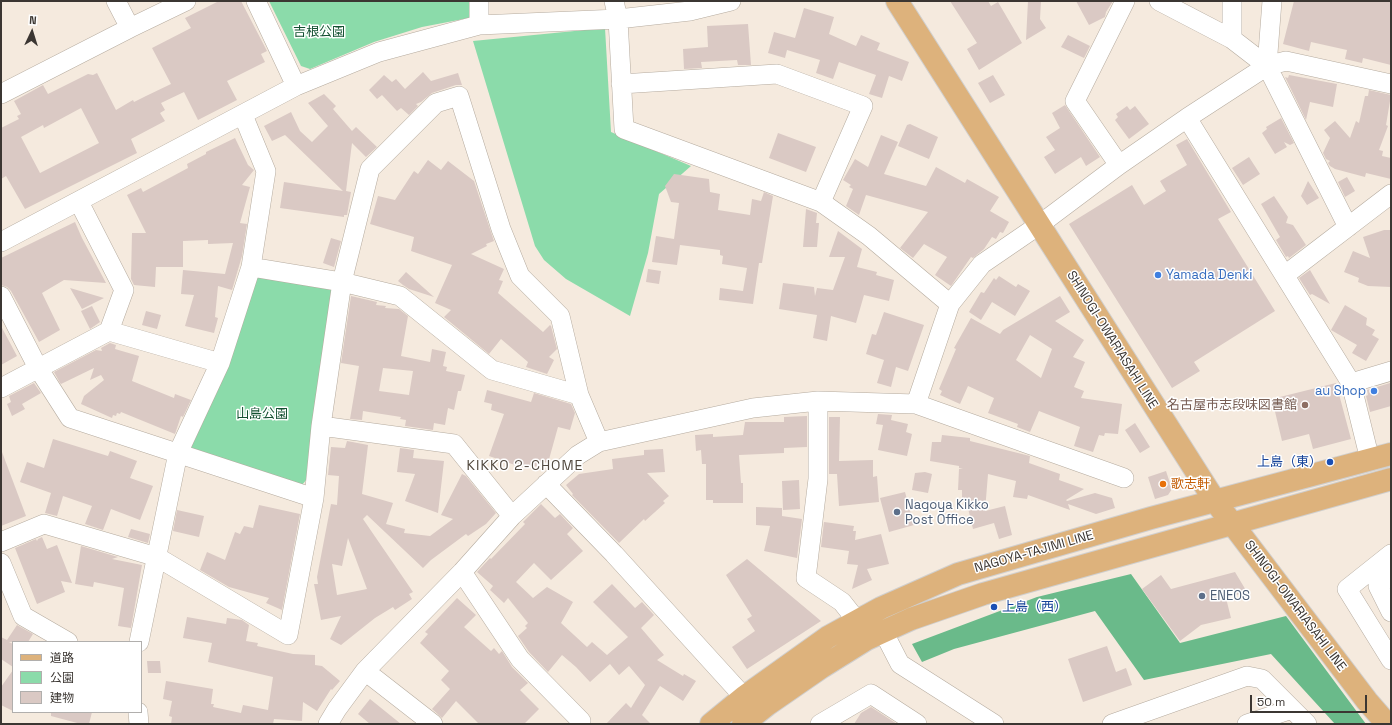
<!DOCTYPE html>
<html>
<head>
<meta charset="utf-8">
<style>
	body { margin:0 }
	#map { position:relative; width:1392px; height:725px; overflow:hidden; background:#f5eade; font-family:"Space Grotesk","Noto Sans JP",sans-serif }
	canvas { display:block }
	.frame { position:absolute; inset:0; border:2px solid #3b3632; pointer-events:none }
	.legend { position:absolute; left:12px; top:641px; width:130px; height:72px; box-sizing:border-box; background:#fff; border:1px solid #b1afad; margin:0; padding:5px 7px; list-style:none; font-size:12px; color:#3b3632 }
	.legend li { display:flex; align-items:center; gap:8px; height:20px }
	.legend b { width:20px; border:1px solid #b1afad }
	.north { position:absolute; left:12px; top:12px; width:40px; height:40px; -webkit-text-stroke:3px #fff; paint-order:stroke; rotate:4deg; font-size:11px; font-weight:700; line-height:16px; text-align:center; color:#3b3632 }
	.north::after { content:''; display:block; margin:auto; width:14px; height:18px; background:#3b3632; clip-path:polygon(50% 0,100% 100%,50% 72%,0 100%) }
	.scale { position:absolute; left:1250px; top:695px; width:117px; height:18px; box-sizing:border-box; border:2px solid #3b3632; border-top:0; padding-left:5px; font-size:12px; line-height:14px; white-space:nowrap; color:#3b3632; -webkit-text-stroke:3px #fff; paint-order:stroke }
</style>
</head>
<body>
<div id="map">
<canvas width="1392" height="725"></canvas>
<div class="frame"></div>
<ul class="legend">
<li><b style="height:5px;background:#ddb27c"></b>道路</li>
<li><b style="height:11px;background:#8bdbaa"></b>公園</li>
<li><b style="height:11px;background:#dac9c4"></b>建物</li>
</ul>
<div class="north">N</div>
<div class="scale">50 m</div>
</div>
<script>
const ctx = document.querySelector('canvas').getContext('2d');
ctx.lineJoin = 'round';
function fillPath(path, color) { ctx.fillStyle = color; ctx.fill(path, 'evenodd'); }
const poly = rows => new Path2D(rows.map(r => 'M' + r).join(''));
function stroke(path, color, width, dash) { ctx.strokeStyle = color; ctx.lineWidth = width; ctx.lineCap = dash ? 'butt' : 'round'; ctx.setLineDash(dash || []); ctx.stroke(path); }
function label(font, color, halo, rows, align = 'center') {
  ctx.font = font + ' "Space Grotesk","Noto Sans JP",sans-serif'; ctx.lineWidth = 3; ctx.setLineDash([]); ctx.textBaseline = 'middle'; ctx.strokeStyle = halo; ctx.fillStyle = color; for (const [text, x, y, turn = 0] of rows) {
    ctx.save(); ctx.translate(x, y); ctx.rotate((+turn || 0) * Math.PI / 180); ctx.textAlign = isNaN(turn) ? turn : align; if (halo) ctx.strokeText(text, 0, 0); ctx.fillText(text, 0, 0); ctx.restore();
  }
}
const green = poly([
	[269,1,475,1,475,12,469,18,422,27,374,42,310,69,301,66],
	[605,28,611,132,691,166,659,194,648,253,630,316,566,279,544,260,535,246,473,41],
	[251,276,330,287,334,293,307,479,302,485,188,447]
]);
const forest = poly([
	[1131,574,1180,643,1286,616,1366,724,1335,724,1271,654,1144,680,1095,611,954,649,922,662,912,644,1037,597]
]);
const building = poly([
	[219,1,241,1,267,51,261,54,265,62,227,81,237,100,198,120,184,92,161,103,165,110,160,113,165,121,131,139,137,153,25,209,6,176,1,179,1,128,19,119,17,116,21,114,14,101,43,85,48,94,88,74,93,75,97,73,116,110,133,100,134,102,146,96,171,84,152,48,191,28,185,18],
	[81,108,99,143,40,173,21,137,43,125,44,128],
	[950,1,988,1,991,6,998,2,1022,43,979,70,967,49,977,43],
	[1028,1,1041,1,1040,19,1046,28,1026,40],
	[1076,1,1113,1,1106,12,1105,17,1089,25],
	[1294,1,1391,1,1391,65,1363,58,1362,63,1345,59,1347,50,1311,42,1309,51,1283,44],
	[804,8,834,17,829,34,856,46,861,35,880,43,877,50,909,62,902,81,889,76,882,98,869,94,876,75,839,62,833,79,816,73,820,60,787,50,785,58,768,53,774,32,795,38],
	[748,24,751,65,738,65,737,60,701,62,702,68,684,69,683,49,708,47,707,26],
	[1068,35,1090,46,1084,58,1061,47],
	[423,72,431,81,458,73,462,85,456,85,432,93,421,102,416,104,418,106,409,115,401,108,397,111,382,95,377,99,369,90,384,75,392,82,396,79,405,89],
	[993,75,1005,95,990,103,978,83],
	[1289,75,1337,84,1333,107,1310,102,1306,120,1285,77,1288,78],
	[1369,90,1391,95,1386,125,1388,126,1379,150,1383,151,1382,156,1391,158,1391,179,1366,173,1365,177,1335,169,1330,166,1328,163,1330,161,1326,159,1323,153,1330,138,1324,130,1335,121,1350,138,1356,121,1359,123,1365,96,1368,96],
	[324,94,336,106,333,109,352,131,356,127,377,147,366,157,352,143,346,191,351,192,347,215,344,215,344,217,280,208,284,182,343,191,285,135,272,141,264,126,291,112,300,131,312,142,328,126,308,103],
	[1065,105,1100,157,1086,166,1081,157,1055,174,1044,157,1055,150,1046,137,1060,128,1052,113],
	[1127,106,1130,110,1135,106,1149,124,1129,139,1115,120,1118,117,1116,114],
	[1281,118,1294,143,1290,145,1284,142,1287,147,1275,154,1262,133,1267,129,1266,127],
	[910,124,938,137,929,159,898,146,907,125],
	[778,133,816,147,806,172,769,158],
	[881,135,898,142,884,174,926,186,936,167,965,183,967,179,999,197,990,211,1009,222,1003,233,1000,232,996,239,992,237,984,249,973,258,971,257,951,286,935,275,947,257,924,244,913,258,900,248,928,212,866,195,859,215,846,206,853,189,849,187,851,185,843,180,855,159,868,167],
	[235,138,248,165,254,170,242,185,250,187,240,223,247,224,242,256,232,290,218,286,215,317,218,318,214,333,185,326,194,295,181,294,183,270,225,274,233,243,208,244,208,240,183,241,183,267,156,267,155,287,134,285,131,279,132,233,146,233,127,195,141,188,143,192,188,168,187,164,206,154,206,152],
	[1187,139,1231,212,1218,219,1275,311,1194,362,1200,371,1172,388,1069,224,1132,185,1144,205,1166,191,1160,181,1187,165,1176,145],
	[1249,157,1260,174,1243,185,1232,168],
	[428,160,441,170,448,161,474,181,494,241,486,244,487,246,471,254,504,269,499,280,503,281,498,293,543,332,550,325,551,326,557,349,549,357,554,360,547,374,526,367,528,362,501,339,489,354,444,317,451,310,435,303,452,265,411,251,414,237,370,224,378,196,395,200,414,171,418,174],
	[674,174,709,179,710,192,720,194,718,210,750,215,752,199,761,201,764,192,773,196,762,263,759,263,753,304,719,300,720,288,743,291,747,268,722,264,723,256,720,255,720,250,680,245,677,265,652,262,656,236,674,239,679,203,671,202,665,186],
	[1347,177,1355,191,1345,197,1338,182],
	[1308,181,1319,198,1307,205,1301,196],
	[1274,196,1288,217,1286,223,1293,225,1306,245,1289,258,1288,256,1286,257,1276,240,1280,237,1261,204],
	[806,209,817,213,816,223,819,223,817,247,803,247],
	[75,222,82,238,106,283,64,280,42,293,60,330,39,342,11,291,7,287,1,285,1,258],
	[1384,230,1391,230,1391,287,1368,286,1358,282,1359,278,1344,272,1353,251,1370,258,1363,237],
	[838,231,862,249,857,267,877,272,876,275,894,280,889,301,864,295,856,323,831,316,827,341,813,338,817,315,779,309,783,283,814,287,815,296,817,288,833,290,845,257,829,257],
	[331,238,341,241,334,267,323,263],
	[648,269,661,271,659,284,646,282],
	[1310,270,1330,304,1312,294,1310,295,1299,278],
	[406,272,434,297,409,289,403,285,398,281],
	[999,276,1016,287,1018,284,1030,291,1015,316,992,302,981,320,969,312,981,292,984,293,994,278,996,280],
	[70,288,104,298,82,309],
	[351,296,377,302,376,305,386,306,385,308,399,309,408,316,401,356,430,362,432,349,446,352,443,366,447,367,446,371,465,375,461,391,458,391,454,410,448,408,445,425,434,423,433,430,405,426,406,420,400,419,401,417,369,412,363,411,362,420,350,419,359,366,341,363],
	[383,368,413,371,409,395,379,391],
	[1060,296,1070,312,1055,321,1084,340,1073,357,1085,362,1074,387,1084,391,1081,398,1122,404,1118,434,1105,433,1104,436,1099,435,1093,452,1074,446,1080,427,1039,411,1030,432,1017,427,1018,424,988,413,994,398,968,386,960,404,940,395,942,391,939,389,956,349,954,348,971,318,1000,334,1003,330],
	[1030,335,1052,349,1041,378,1016,360],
	[1345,305,1367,318,1366,325,1375,330,1372,335,1379,339,1366,361,1352,353,1357,345,1331,330],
	[92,306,100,322,90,329,81,311],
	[146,311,161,315,157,329,142,325],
	[884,312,924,325,908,371,896,367,891,387,877,383,884,360,866,354,872,334,876,335],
	[1,326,17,356,1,365],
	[110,343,116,345,115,349,139,356,132,381,174,398,175,394,191,400,183,417,181,416,175,434,121,412,120,414,117,413,116,416,113,415,112,418,81,404,84,396,104,380,101,375,90,380,94,368,61,384,60,383,54,372,96,350,102,351,101,348],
	[34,383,41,393,22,404,25,409,12,416,7,404,11,402,9,396],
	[1336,383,1351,439,1313,449,1309,434,1282,441,1272,399],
	[1390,383,1391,406,1370,412,1366,396,1368,395,1367,390],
	[487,390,531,402,534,393,571,404,575,413,570,430,558,427,548,463,541,461,539,467,515,463,515,465,489,456,504,414,491,410,492,404,484,402],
	[878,414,892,415,891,420,908,424,906,432,912,434,907,456,878,450,883,425,876,424],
	[807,416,807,447,784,448,784,453,739,455,741,483,743,483,743,503,713,503,713,500,706,500,706,464,702,464,701,450,696,451,695,435,713,434,713,437,743,435,745,422,784,422,784,417],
	[829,417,840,417,839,461,873,460,873,477,877,476,879,502,839,506,837,474,829,474],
	[1135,423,1150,447,1140,453,1125,430],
	[942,435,970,438,970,441,1030,456,1029,463,1060,474,1059,480,1084,489,1066,500,1067,501,1095,493,1112,498,1115,508,1096,514,1068,504,1070,510,1028,495,1027,499,1013,497,1016,481,988,474,985,511,1005,506,1012,535,999,539,994,523,973,529,966,500,962,500,962,490,958,490,959,469,963,469,959,468,959,466,930,461,932,442,941,442],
	[53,439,108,456,110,451,137,461,130,478,153,486,140,520,111,509,103,530,85,524,92,506,63,496,57,516,45,513,51,493,20,482,27,462,44,468],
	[347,441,368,445,362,494,393,503,386,524,405,529,404,533,430,536,453,519,441,515,462,474,466,476,496,513,486,524,468,536,466,534,431,560,423,568,367,515,363,519,413,592,409,594,412,599,395,610,393,607,375,618,341,645,330,639,341,616,321,620,314,584,318,584,317,577,331,504,337,505,339,476,328,475,331,447,345,448],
	[348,538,367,589,337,595,332,564,342,566],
	[400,448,414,450,413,458,444,461,438,513,405,501,415,474,397,472],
	[663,449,665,472,647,473,669,496,663,501,665,503,645,521,644,519,619,543,572,495,573,494,566,485,579,474,613,469,612,459,644,455,644,450],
	[2,452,26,516,1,526,1,453],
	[1166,471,1172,489,1168,495,1155,499,1148,477],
	[925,472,932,474,928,493,912,490,915,473],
	[799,480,800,509,783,510,782,481],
	[905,492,914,525,889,532,880,498],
	[541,504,555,518,560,514,573,528,567,534,583,551,551,580,534,563,516,582,533,598,547,587,573,602,561,623,587,647,592,642,607,655,628,637,593,602,612,584,635,608,642,602,654,615,641,628,664,655,657,660,683,676,684,674,696,681,683,701,660,686,642,715,651,724,606,724,626,703,631,708,645,685,629,666,619,675,610,664,590,682,576,667,562,655,548,672,529,652,518,636,527,628,525,626,528,623,508,598,504,603,490,590,493,586,477,572,490,558,491,559,525,524,523,522],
	[259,505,300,514,282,610,266,603,269,598,229,587,200,570,207,552,225,560,235,532,240,534,244,526,253,528],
	[756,507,782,508,782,516,802,519,797,558,764,551,770,526,756,525],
	[177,510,204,516,199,537,173,531],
	[824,522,854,526,853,531,856,531,855,540,881,534,889,564,867,569,872,580,852,589,858,565,847,564,849,551,821,547],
	[131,529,150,534,148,543,128,537],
	[42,537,47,549,57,545,72,583,61,581,65,592,37,604,15,548,36,539,37,541,38,539],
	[81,546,118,557,112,559,142,565,131,628,118,626,124,588,94,582,93,587,75,584],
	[747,559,821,621,747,669,732,647,755,631,747,619,752,616,726,575],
	[1235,572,1247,592,1226,598,1231,618,1201,625,1180,641,1142,589,1161,575,1171,589],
	[457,598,476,615,464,627,491,651,494,648,499,654,502,651,512,667,528,683,520,690,539,709,524,724,479,724,456,701,442,718,432,709,450,689,441,680,449,671,420,643,428,634,425,632],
	[187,617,226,624,227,618,242,620,249,625,246,641,258,643,257,646,293,654,315,655,315,665,322,666,340,681,332,690,331,689,317,711,303,702,302,721,274,719,273,724,171,724,172,717,169,716,172,701,163,699,166,681,213,689,211,704,214,704,213,707,241,713,243,705,268,710,273,677,208,662,212,643,183,638],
	[17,625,33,634,28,642,9,642,13,644,13,667,1,659,1,637,7,640],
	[1107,646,1116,672,1126,668,1132,685,1083,702,1068,659],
	[147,661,160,661,161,673,148,673],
	[13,670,13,711,1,705,1,687],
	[370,699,401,724,370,724,358,714],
	[871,707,897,724,854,724,861,713],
	[51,712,92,712,89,724,81,724,51,716]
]);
const minor = poly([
	[116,1,130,28],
	[256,1,296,86],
	[614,1,618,19,624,129,821,202,869,236,950,304],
	[1159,1,1232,39,1267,66,1348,227],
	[479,25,479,1],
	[1232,39,1232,1],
	[1267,66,1272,1],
	[621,84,777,74,863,106,821,202],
	[1,94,130,28,186,1],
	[1187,118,1351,383,1370,460],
	[1119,165,1075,101,1125,1],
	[79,202,124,290,109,331],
	[1,242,296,86,379,52,479,25,618,19,690,11,731,1],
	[251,267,342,282,400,296,492,370,579,395],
	[1285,275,1391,194],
	[1,296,38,368,70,418,314,498],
	[1351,383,1391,371],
	[1,388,109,331,220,363],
	[818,401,818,479,806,578,842,602,857,621],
	[916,404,950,304,982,264,1039,225,1119,165,1187,118,1267,66,1286,61,1391,84],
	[321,426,454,444,512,516],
	[546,484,614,554,744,697],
	[1,542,44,524,157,557,288,635,314,498,321,426,342,282,370,169,436,103,459,96,501,229,520,276,560,316,579,395,599,442],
	[1391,554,1347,589,1391,660],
	[1,563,23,616,68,642],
	[462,572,520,659,581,721,579,724],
	[1391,575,1378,586,1391,612],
	[883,631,900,664,994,724],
	[139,642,178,453,220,363,251,267,266,171,243,115],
	[365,671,433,724],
	[138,712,139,724],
	[328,724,337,709,365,671,462,572,512,516,578,455,599,442,753,408,818,401,916,404,1124,478],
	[820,724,871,694,917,724],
	[1112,724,1247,676,1262,679,1307,724],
	[1247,724,1292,709]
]);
const major = poly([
	[897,1,1215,501,1367,701,1387,724],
	[711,724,744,697,828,637,881,608,958,574,1151,518,1391,454],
	[743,724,767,705,822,667,867,639,911,619,983,594,1391,479]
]);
const markers = [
	[1158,275,4,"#3f7fe0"],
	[1374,391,4,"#3f7fe0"],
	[1305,405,4,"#8d6e63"],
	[1330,462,4,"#1a4fb4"],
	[1163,484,4,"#e8710a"],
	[897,512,4,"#5c6f8a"],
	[1202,596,4,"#5c6f8a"],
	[994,607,4,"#1a4fb4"]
];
const parkNames = [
	["吉根公園",319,32],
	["山島公園",262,414]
];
const shopNames = [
	["Yamada Denki",1166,275],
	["au Shop",1366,391,"right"]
];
const streetNames = [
	["SHINOGI-OWARIASAHI LINE",1112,340,58],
	["NAGOYA-TAJIMI LINE",1034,552,-16],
	["SHINOGI-OWARIASAHI LINE",1295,606,53]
];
const educationNames = [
	["名古屋市志段味図書館",1297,405]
];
const transitNames = [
	["上島（東）",1322,462],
	["上島（西）",1002,607,"left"]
];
const foodNames = [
	["歌志軒",1171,484]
];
const serviceNames = [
	["Nagoya Kikko",905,505],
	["Post Office",905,520],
	["ENEOS",1210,596]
];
const neighbourhoodNames = [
	["KIKKO 2-CHOME",525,466]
];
fillPath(green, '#8bdbaa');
fillPath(forest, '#6aba8a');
fillPath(building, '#dac9c4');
stroke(minor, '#b5ab9f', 20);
stroke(major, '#d0cfce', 24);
stroke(minor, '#fff', 19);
stroke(major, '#ddb27c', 22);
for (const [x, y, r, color] of markers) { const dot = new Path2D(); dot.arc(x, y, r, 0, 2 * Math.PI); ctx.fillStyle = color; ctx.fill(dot); stroke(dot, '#fff', 1.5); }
label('13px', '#135131', '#fff', parkNames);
label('13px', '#366cbe', '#fff', shopNames, 'left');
label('13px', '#3b3632', '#fff', streetNames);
label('13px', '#785e54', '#fff', educationNames, 'right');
label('13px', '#164399', '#fff', transitNames, 'right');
label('13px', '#c56008', '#fff', foodNames, 'left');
label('13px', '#4e5e75', '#fff', serviceNames, 'left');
ctx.letterSpacing = '1px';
label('14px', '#52493f', '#fff', neighbourhoodNames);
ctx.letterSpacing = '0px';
</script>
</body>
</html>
